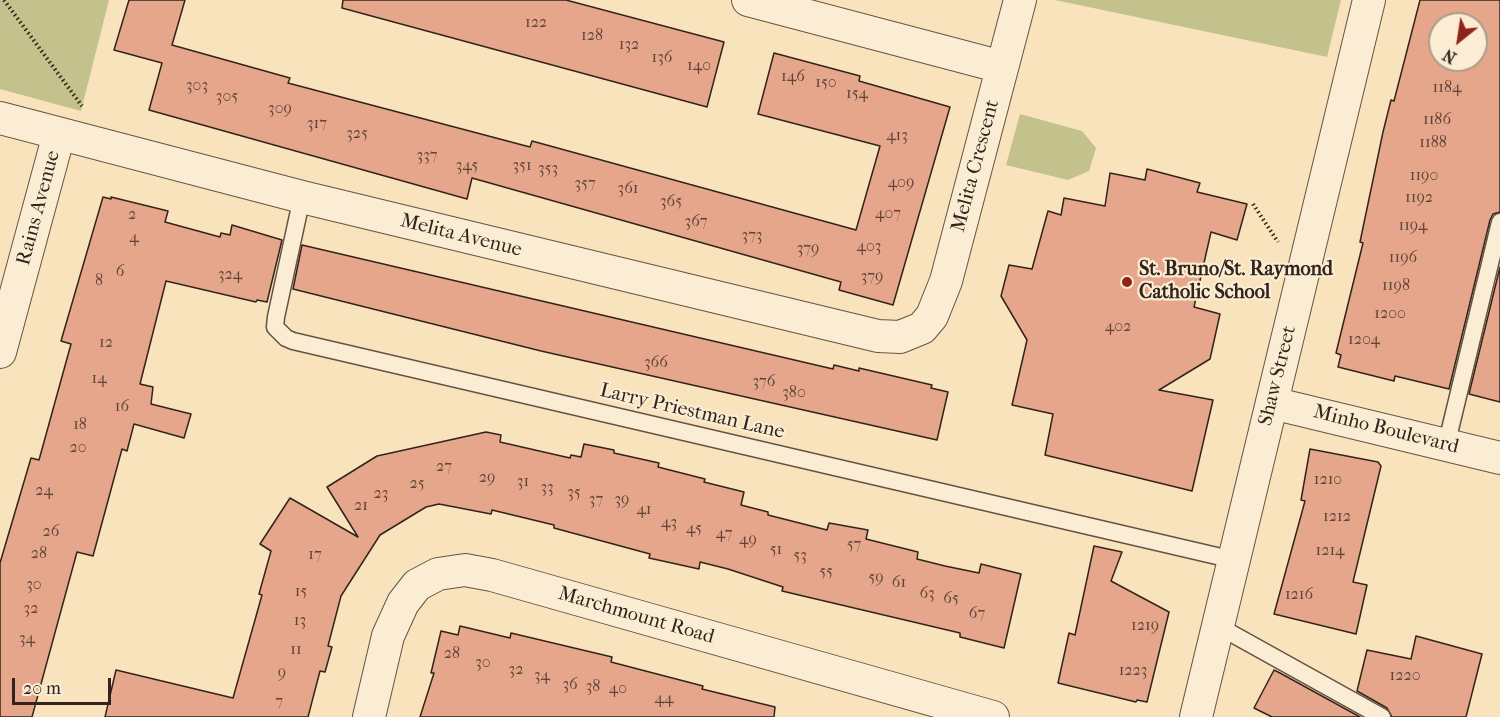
<!DOCTYPE html>
<html>
<head>
<meta charset="utf-8">
<style>
	body { margin:0 }
	#map { position:relative; width:1500px; height:717px; overflow:hidden; background:#f9e3bc; font-family:"IM FELL French Canon",serif }
	canvas { display:block }
	.north { position:absolute; left:1428px; top:12px; width:60px; height:60px; box-sizing:border-box; background:#fbedd3; border:2px solid #ab9c8a; border-radius:50%; rotate:210deg; font-size:16px; font-weight:700; line-height:24px; text-align:center; color:#32231c }
	.north::after { content:''; display:block; margin:auto; width:21px; height:27px; background:#8f2418; clip-path:polygon(50% 0,100% 100%,50% 72%,0 100%) }
	.scale { position:absolute; left:12px; top:678px; width:99px; height:27px; box-sizing:border-box; border:3px solid #32231c; border-top:0; padding-left:8px; font-size:18px; line-height:21px; white-space:nowrap; color:#32231c; -webkit-text-stroke:4px #fbedd3; paint-order:stroke }
</style>
</head>
<body>
<div id="map">
<canvas width="1500" height="717"></canvas>
<div class="north">N</div>
<div class="scale">20 m</div>
</div>
<script>
const ctx = document.querySelector('canvas').getContext('2d');
ctx.lineJoin = 'round';
function fillPath(path, color) { ctx.fillStyle = color; ctx.fill(path, 'evenodd'); }
const poly = rows => new Path2D(rows.map(r => 'M' + r).join(''));
function stroke(path, color, width, dash) { ctx.strokeStyle = color; ctx.lineWidth = width; ctx.lineCap = dash ? 'butt' : 'round'; ctx.setLineDash(dash || []); ctx.stroke(path); }
function label(font, color, halo, rows, align = 'center') {
  ctx.font = font + ' "IM FELL French Canon",serif'; ctx.lineWidth = 4.5; ctx.setLineDash([]); ctx.textBaseline = 'middle'; ctx.strokeStyle = halo; ctx.fillStyle = color; for (const [text, x, y, turn = 0] of rows) {
    ctx.save(); ctx.translate(x, y); ctx.rotate((+turn || 0) * Math.PI / 180); ctx.textAlign = isNaN(turn) ? turn : align; if (halo) ctx.strokeText(text, 0, 0); ctx.fillText(text, 0, 0); ctx.restore();
  }
}
const green = poly([
	[0,0,109,0,81,111,0,89],
	[1055,0,1341,0,1327,57],
	[1020,114,1082,131,1096,148,1089,171,1068,180,1006,165]
]);
const building = poly([
	[129,0,185,0,172,45,290,78,288,83,530,147,532,141,856,230,880,146,758,114,774,53,860,76,859,81,950,107,893,305,839,290,841,282,472,178,467,199,149,110,162,63,114,50,129,0],
	[343,0,566,0,724,42,707,107,342,8,343,0],
	[1420,0,1500,0,1500,212,1493,214,1490,220,1449,389,1395,376,1394,381,1338,367,1341,355,1336,353,1363,243,1360,242,1383,132,1391,100,1394,101,1420,0],
	[1440,24,1476,24,1476,60,1440,60,1440,24],
	[1147,169,1200,183,1197,192,1247,204,1237,240,1211,232,1194,307,1220,314,1210,359,1159,390,1213,400,1192,491,1045,455,1053,414,1012,405,1027,340,1001,296,1009,265,1032,269,1048,211,1061,215,1064,198,1105,206,1110,173,1145,180,1147,169],
	[103,197,111,199,111,197,168,211,165,222,220,237,221,233,230,235,232,225,282,240,267,302,257,300,256,302,166,281,140,384,153,387,151,404,191,414,184,438,134,424,127,451,122,449,93,556,77,552,32,717,0,717,0,563,31,458,39,460,71,344,61,341,103,197],
	[302,245,833,369,834,365,859,371,859,368,932,385,931,388,948,392,937,440,541,351,293,289,302,245],
	[1500,267,1500,402,1469,394,1500,267],
	[486,432,501,435,500,442,570,458,571,455,581,457,584,444,614,450,614,453,659,463,658,467,705,479,704,482,744,492,741,505,768,512,768,515,827,530,829,523,868,530,866,539,918,552,917,559,945,566,979,573,981,564,1021,574,1004,648,960,637,960,633,782,591,783,587,728,569,700,562,699,569,649,558,650,554,554,528,554,525,492,510,491,514,439,504,426,507,380,535,341,596,328,646,332,647,325,672,320,671,308,717,105,717,116,670,233,698,262,595,259,594,271,551,260,544,290,498,358,537,327,487,377,456,486,432],
	[1310,449,1378,462,1381,466,1353,582,1367,585,1356,634,1274,614,1305,501,1301,500,1310,449],
	[1094,546,1122,552,1111,581,1169,612,1147,702,1137,700,1136,702,1058,683,1069,633,1075,635,1094,546],
	[460,626,510,638,511,633,612,657,611,662,703,686,702,689,775,707,774,717,420,717,434,673,431,673,441,631,458,635,460,626],
	[1416,636,1482,654,1466,717,1392,717,1387,708,1357,691,1367,650,1411,659,1416,636],
	[1274,670,1280,673,1360,717,1272,717,1254,708,1274,670]
]);
const path = poly([
	[4,0,82,106],
	[1253,204,1278,242]
]);
const lane = poly([
	[302,197,276,317,275,327,286,338,293,341,1234,560],
	[1446,446,1500,222],
	[1218,626,1382,717]
]);
const street = poly([
	[748,0,1002,67],
	[0,118,302,197,878,336,900,337,922,328,932,316,946,281,1020,0],
	[0,352,59,134],
	[1272,403,1500,458],
	[369,717,388,636,403,603,417,585,438,574,465,570,492,575,993,717],
	[1196,717,1369,0]
]);
const markers = [
	[1127,282,6,"#8f2418"]
];
const numberNames = [
	["122",536,23],
	["128",592,36],
	["132",629,45],
	["136",662,58],
	["140",699,66],
	["146",793,77],
	["150",826,83],
	["303",197,86],
	["1184",1447,88],
	["154",857,94],
	["305",227,97],
	["309",280,109],
	["1186",1437,120],
	["317",317,124],
	["325",357,134],
	["413",897,136],
	["1188",1433,143],
	["337",427,156],
	["345",467,166],
	["351",522,166],
	["353",548,169],
	["1190",1424,176],
	["409",901,183],
	["357",585,184],
	["361",628,189],
	["1192",1419,198],
	["365",671,202],
	["407",888,214],
	["2",132,215],
	["367",696,222],
	["1194",1413,226],
	["373",752,236],
	["4",134,238],
	["403",869,247],
	["379",808,249],
	["1196",1403,258],
	["6",120,272],
	["324",230,275],
	["379",872,277],
	["8",99,281],
	["1198",1396,286],
	["1200",1390,314],
	["402",1118,327],
	["1204",1364,340],
	["12",106,343],
	["366",656,363],
	["14",99,379],
	["376",764,382],
	["380",794,393],
	["16",122,407],
	["18",80,425],
	["20",78,448],
	["27",444,467],
	["29",487,478],
	["1210",1328,480],
	["31",523,482],
	["25",417,484],
	["33",547,488],
	["24",44,491],
	["35",574,493],
	["23",381,494],
	["37",596,500],
	["39",622,500],
	["21",361,506],
	["41",644,510],
	["1212",1337,517],
	["43",669,523],
	["45",694,529],
	["26",51,532],
	["47",724,534],
	["49",748,540],
	["57",854,545],
	["51",776,550],
	["1214",1330,551],
	["28",39,554],
	["17",315,555],
	["53",800,556],
	["55",826,572],
	["59",876,578],
	["61",899,583],
	["30",34,585],
	["15",301,592],
	["63",927,594],
	["1216",1299,595],
	["65",951,599],
	["32",31,609],
	["67",977,614],
	["13",300,621],
	["1219",1145,626],
	["34",27,639],
	["11",296,650],
	["28",452,654],
	["30",483,663],
	["32",516,670],
	["1223",1133,671],
	["9",282,673],
	["34",542,676],
	["1220",1405,676],
	["36",570,685],
	["38",593,687],
	["40",618,689],
	["44",664,699],
	["7",279,702]
];
const streetNames = [
	["Melita Crescent",976,166,-75],
	["Rains Avenue",39,208,-75],
	["Melita Avenue",461,236,14],
	["Shaw Street",1278,376,-76],
	["Larry Priestman Lane",692,412,13],
	["Minho Boulevard",1386,430,14],
	["Marchmount Road",636,616,16]
];
const poiNames = [
	["St. Bruno/St. Raymond",1139,270],
	["Catholic School",1139,293]
];
fillPath(green, '#c4c28c');
fillPath(building, '#e5a68b');
stroke(building, '#32231c', 1.5);
stroke(lane, '#645344', 19);
stroke(street, '#645344', 34);
stroke(path, '#32231c', 4, [1.5, 3]);
stroke(lane, '#fbedd3', 16);
stroke(street, '#fbedd3', 32);
for (const [x, y, r, color] of markers) { const dot = new Path2D(); dot.arc(x, y, r, 0, 2 * Math.PI); ctx.fillStyle = color; ctx.fill(dot); stroke(dot, '#fbedd3', 2); }
label('16px', '#5f4438', null, numberNames);
label('20px', '#32231c', '#fbedd3', streetNames);
label('bold 20px', '#32231c', '#fbedd3', poiNames, 'left');
</script>
</body>
</html>
